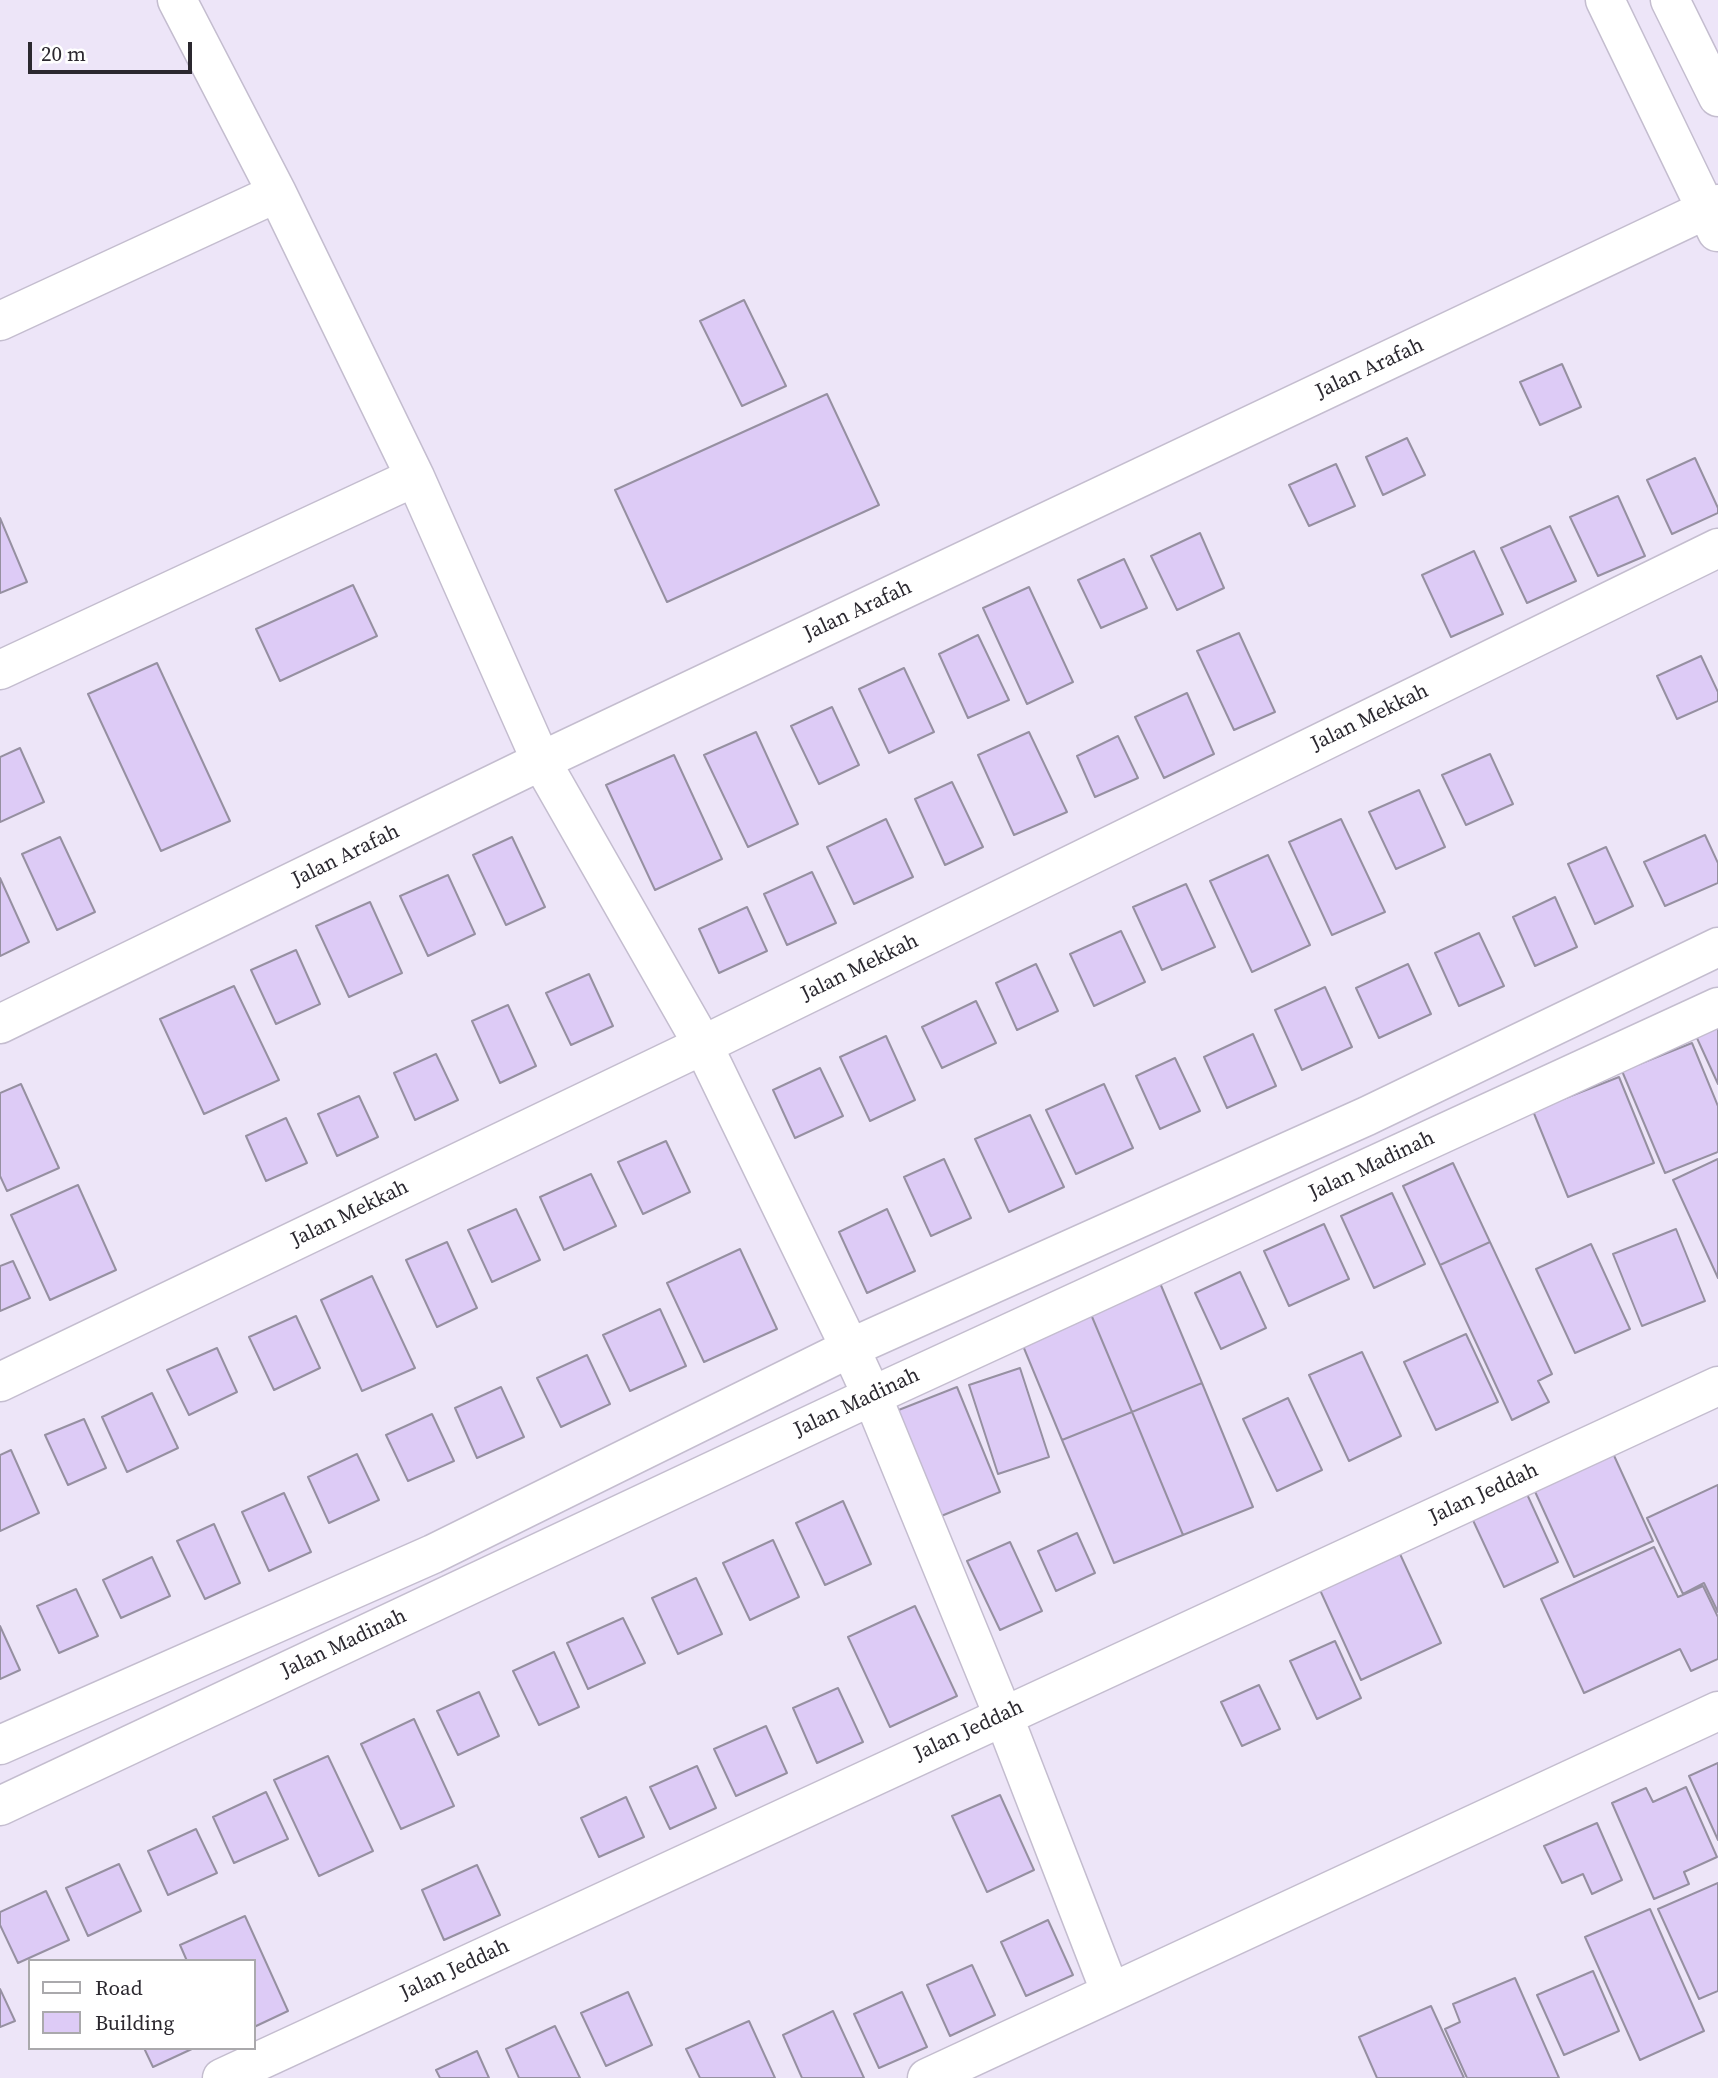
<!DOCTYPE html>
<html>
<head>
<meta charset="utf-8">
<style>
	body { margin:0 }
	#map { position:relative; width:1718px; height:2078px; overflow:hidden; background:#ede5f8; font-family:"Source Serif 4",serif }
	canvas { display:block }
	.legend { position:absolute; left:28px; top:1959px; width:228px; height:91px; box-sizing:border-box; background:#fff; border:2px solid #aaa9ac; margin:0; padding:9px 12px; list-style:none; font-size:21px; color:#2b282f }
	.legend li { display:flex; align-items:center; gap:14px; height:35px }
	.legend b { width:35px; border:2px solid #aaa9ac }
	.scale { position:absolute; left:28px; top:42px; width:164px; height:32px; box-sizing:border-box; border:4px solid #2b282f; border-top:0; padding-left:9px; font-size:21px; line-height:24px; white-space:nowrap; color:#2b282f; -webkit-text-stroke:5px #fff; paint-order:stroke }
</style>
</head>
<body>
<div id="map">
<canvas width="1718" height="2078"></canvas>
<ul class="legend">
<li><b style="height:9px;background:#fff"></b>Road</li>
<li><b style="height:19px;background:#ddcbf6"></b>Building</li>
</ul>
<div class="scale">20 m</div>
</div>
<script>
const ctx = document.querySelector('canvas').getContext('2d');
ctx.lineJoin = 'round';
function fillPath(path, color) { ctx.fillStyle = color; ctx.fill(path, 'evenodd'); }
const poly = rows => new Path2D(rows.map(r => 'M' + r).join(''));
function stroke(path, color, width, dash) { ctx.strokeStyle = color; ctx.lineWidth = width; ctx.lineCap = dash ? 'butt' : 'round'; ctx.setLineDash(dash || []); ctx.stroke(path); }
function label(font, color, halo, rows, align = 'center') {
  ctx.font = font + ' "Source Serif 4",serif'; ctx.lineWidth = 7; ctx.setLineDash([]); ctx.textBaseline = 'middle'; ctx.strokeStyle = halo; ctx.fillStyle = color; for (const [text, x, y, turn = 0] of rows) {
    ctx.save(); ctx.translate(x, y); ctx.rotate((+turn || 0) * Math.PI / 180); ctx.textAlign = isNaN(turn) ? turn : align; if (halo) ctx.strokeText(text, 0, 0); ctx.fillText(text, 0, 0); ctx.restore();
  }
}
const building = poly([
	[744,300,786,386,742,406,700,321,744,300],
	[1562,364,1581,407,1540,425,1520,382,1562,364],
	[827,394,879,505,667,602,615,490,827,394],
	[1407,438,1425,475,1383,495,1366,457,1407,438],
	[1695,458,1718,508,1718,513,1672,534,1647,480,1695,458],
	[1336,464,1355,506,1309,526,1289,485,1336,464],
	[1618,496,1645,556,1598,576,1570,517,1618,496],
	[0,518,27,582,0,593,0,518],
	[1550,526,1576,581,1527,603,1501,548,1550,526],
	[1200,533,1224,588,1177,610,1151,556,1200,533],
	[1474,551,1503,614,1451,637,1422,575,1474,551],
	[1124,559,1147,608,1101,628,1078,580,1124,559],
	[353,585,377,636,280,681,256,629,353,585],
	[1029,587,1073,682,1027,704,983,608,1029,587],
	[1239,633,1275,712,1234,730,1197,651,1239,633],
	[978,635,1009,700,968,718,939,654,978,635],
	[1701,656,1718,692,1718,701,1677,719,1657,676,1701,656],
	[157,663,230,821,161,851,88,694,157,663],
	[904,668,934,732,889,753,859,689,904,668],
	[1187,693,1214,754,1164,778,1135,717,1187,693],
	[832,707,859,765,819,784,791,726,832,707],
	[756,732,798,824,748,847,704,755,756,732],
	[1029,732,1067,812,1014,835,978,755,1029,732],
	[1118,736,1138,778,1095,797,1077,756,1118,736],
	[20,748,44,802,0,822,0,757,20,748],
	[1490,754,1513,804,1466,825,1442,775,1490,754],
	[674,755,722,859,655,890,606,785,674,755],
	[952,782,983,847,945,865,915,799,952,782],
	[1419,790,1445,847,1396,869,1369,812,1419,790],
	[886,819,913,877,854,904,827,847,886,819],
	[1341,819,1385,912,1332,935,1289,842,1341,819],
	[1705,835,1718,863,1718,883,1665,906,1644,862,1705,835],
	[60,837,95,912,57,930,22,854,60,837],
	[512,837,545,907,506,925,473,855,512,837],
	[1606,847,1633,906,1595,924,1568,864,1606,847],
	[1268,855,1310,945,1252,972,1210,881,1268,855],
	[812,872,836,923,787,945,764,894,812,872],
	[448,875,475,934,428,956,400,896,448,875],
	[0,878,29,942,0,956,0,878],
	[1186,884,1215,947,1162,970,1133,907,1186,884],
	[1555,897,1577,947,1535,966,1513,917,1555,897],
	[370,902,402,973,349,997,316,926,370,902],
	[747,907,767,951,719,973,699,929,747,907],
	[1121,931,1145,982,1094,1006,1070,954,1121,931],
	[1479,933,1504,986,1459,1006,1435,953,1479,933],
	[296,950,320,1004,276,1024,251,970,296,950],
	[1036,964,1058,1011,1017,1030,996,983,1036,964],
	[1408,964,1431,1014,1379,1038,1356,988,1408,964],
	[589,974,613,1026,571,1045,546,993,589,974],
	[234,986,279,1080,204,1114,160,1019,234,986],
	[1325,987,1352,1047,1302,1070,1275,1010,1325,987],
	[976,1001,996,1043,942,1068,922,1027,976,1001],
	[508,1005,536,1066,500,1083,472,1021,508,1005],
	[1718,1026,1718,1084,1696,1036,1718,1026],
	[1253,1034,1276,1086,1227,1108,1204,1057,1253,1034],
	[886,1036,915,1100,870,1121,840,1057,886,1036],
	[1692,1043,1718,1106,1718,1152,1665,1173,1622,1071,1692,1043],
	[436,1054,458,1100,415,1120,394,1073,436,1054],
	[1175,1058,1200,1111,1160,1129,1136,1076,1175,1058],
	[820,1068,843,1116,795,1138,773,1090,820,1068],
	[1619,1077,1654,1163,1568,1197,1533,1111,1619,1077],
	[21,1084,59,1168,7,1191,0,1176,0,1093,21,1084],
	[1104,1084,1133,1148,1076,1174,1046,1110,1104,1084],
	[359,1096,378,1137,337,1156,318,1114,359,1096],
	[1030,1115,1064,1187,1009,1212,975,1139,1030,1115],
	[286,1118,307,1163,266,1181,246,1136,286,1118],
	[666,1141,690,1192,643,1214,618,1162,666,1141],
	[944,1159,971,1218,931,1236,904,1177,944,1159],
	[1718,1159,1718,1278,1673,1180,1718,1159],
	[1453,1163,1490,1242,1440,1265,1403,1186,1453,1163],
	[591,1174,616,1226,564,1250,540,1197,591,1174],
	[78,1185,116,1270,50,1300,11,1215,78,1185],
	[1392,1193,1425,1264,1374,1288,1341,1216,1392,1193],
	[516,1209,540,1260,492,1282,468,1230,516,1209],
	[887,1209,915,1271,867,1293,839,1232,887,1209],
	[1324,1224,1349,1279,1289,1306,1264,1251,1324,1224],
	[1676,1229,1705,1301,1642,1326,1613,1254,1676,1229],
	[447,1242,477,1308,437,1327,406,1260,447,1242],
	[1490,1242,1552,1374,1538,1381,1549,1402,1512,1420,1440,1265,1490,1242],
	[1591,1244,1630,1329,1575,1353,1536,1269,1591,1244],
	[740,1249,777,1329,704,1362,667,1283,740,1249],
	[13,1261,30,1298,0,1311,0,1266,13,1261],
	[1240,1272,1266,1328,1221,1349,1195,1293,1240,1272],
	[372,1276,415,1368,362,1391,321,1300,372,1276],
	[1160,1283,1202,1383,1132,1412,1090,1312,1160,1283],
	[660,1309,686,1366,630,1391,603,1335,660,1309],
	[1090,1312,1132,1412,1062,1440,1021,1341,1090,1312],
	[296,1316,320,1368,274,1390,249,1337,296,1316],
	[1466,1334,1498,1402,1436,1430,1404,1362,1466,1334],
	[217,1348,237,1392,189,1415,167,1370,217,1348],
	[1362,1352,1401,1436,1349,1461,1309,1375,1362,1352],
	[587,1355,610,1404,561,1427,537,1378,587,1355],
	[1020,1368,1049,1457,998,1474,969,1385,1020,1368],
	[1202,1383,1253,1507,1183,1535,1132,1412,1202,1383],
	[501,1387,524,1437,477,1458,455,1408,501,1387],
	[957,1387,1000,1492,929,1521,886,1415,957,1387],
	[152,1393,178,1448,127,1472,102,1417,152,1393],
	[1288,1398,1322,1470,1277,1491,1243,1419,1288,1398],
	[1132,1412,1183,1535,1114,1563,1062,1440,1132,1412],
	[432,1414,454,1461,408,1481,386,1435,432,1414],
	[84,1419,106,1468,68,1485,45,1435,84,1419],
	[1611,1449,1653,1541,1574,1577,1532,1485,1611,1449],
	[11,1450,39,1513,0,1531,0,1455,11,1450],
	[357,1454,379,1500,329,1523,308,1477,357,1454],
	[1718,1485,1718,1612,1704,1583,1683,1594,1647,1518,1718,1485],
	[1526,1492,1558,1562,1504,1587,1471,1516,1526,1492],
	[284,1493,311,1552,269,1571,242,1512,284,1493],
	[843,1501,871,1564,825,1585,796,1523,843,1501],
	[214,1524,240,1583,205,1599,177,1541,214,1524],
	[1077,1533,1095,1573,1056,1591,1038,1551,1077,1533],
	[773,1540,799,1597,750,1620,723,1563,773,1540],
	[1010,1542,1042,1611,1000,1630,967,1561,1010,1542],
	[1654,1547,1678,1597,1703,1586,1718,1617,1718,1659,1691,1671,1680,1649,1584,1693,1541,1599,1654,1547],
	[1400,1554,1441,1643,1361,1680,1320,1590,1400,1554],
	[152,1557,170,1596,121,1618,103,1580,152,1557],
	[696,1578,722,1634,678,1654,652,1598,696,1578],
	[76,1589,98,1636,59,1653,37,1606,76,1589],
	[915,1606,957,1696,890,1727,848,1637,915,1606],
	[623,1618,645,1663,588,1689,567,1643,623,1618],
	[0,1626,20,1670,0,1679,0,1626],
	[1335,1641,1361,1698,1317,1719,1290,1661,1335,1641],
	[554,1652,579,1707,539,1725,513,1671,554,1652],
	[1259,1685,1280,1729,1242,1746,1221,1702,1259,1685],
	[838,1688,863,1742,817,1763,793,1708,838,1688],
	[479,1692,499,1736,458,1755,437,1711,479,1692],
	[414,1719,454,1806,401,1829,361,1744,414,1719],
	[766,1726,787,1773,736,1796,714,1749,766,1726],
	[328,1756,373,1851,319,1876,274,1780,328,1756],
	[1718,1763,1718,1840,1689,1776,1718,1763],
	[697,1766,716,1808,670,1829,650,1787,697,1766],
	[1686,1787,1717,1857,1684,1872,1689,1884,1654,1899,1612,1803,1646,1788,1653,1802,1686,1787],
	[266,1792,288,1839,234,1863,213,1817,266,1792],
	[1000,1795,1034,1870,987,1892,952,1816,1000,1795],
	[626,1797,644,1837,599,1857,581,1818,626,1797],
	[1597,1823,1622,1880,1592,1894,1583,1874,1562,1883,1544,1846,1597,1823],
	[196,1829,217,1873,168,1895,148,1851,196,1829],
	[119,1864,141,1911,88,1936,66,1888,119,1864],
	[477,1865,500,1915,444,1940,422,1890,477,1865],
	[1718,1883,1718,1991,1699,1999,1658,1909,1718,1883],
	[46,1891,69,1940,18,1963,0,1925,0,1912,46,1891],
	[1650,1909,1704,2031,1640,2060,1585,1937,1650,1909],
	[245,1916,288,2011,254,2027,254,1961,187,1961,180,1945,245,1916],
	[1048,1920,1073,1975,1026,1996,1001,1942,1048,1920],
	[972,1965,995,2015,950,2036,927,1985,972,1965],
	[1593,1971,1619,2031,1564,2055,1537,1995,1593,1971],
	[1515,1978,1559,2078,1467,2078,1445,2029,1460,2022,1453,2004,1515,1978],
	[0,1989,15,2021,0,2027,0,1989],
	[628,1992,652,2045,606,2066,581,2013,628,1992],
	[902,1992,927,2047,879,2068,854,2014,902,1992],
	[1431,2006,1464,2078,1377,2078,1359,2037,1431,2006],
	[833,2011,864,2078,802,2078,783,2035,833,2011],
	[749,2021,775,2078,700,2078,686,2049,749,2021],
	[555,2026,580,2078,519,2078,506,2049,555,2026],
	[144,2048,194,2048,153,2067,144,2048],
	[477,2051,489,2078,440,2078,436,2070,477,2051]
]);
const street = poly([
	[177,0,277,193,415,477,541,761,703,1045,850,1348,872,1396,1003,1715,1110,1991],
	[1605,0,1717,232],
	[1670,0,1718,97],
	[0,321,277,193],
	[0,670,415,477],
	[0,1024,541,761,1718,204],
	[0,1382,703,1045,1718,548],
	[0,1745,433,1554,850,1348,1367,1116,1718,947],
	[0,1806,872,1396,1718,1007],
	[222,2078,1718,1386],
	[927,2078,1718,1711]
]);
const streetNames = [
	["Jalan Arafah",1370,369,-25],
	["Jalan Arafah",858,611,-25],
	["Jalan Mekkah",1370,718,-26],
	["Jalan Arafah",346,856,-26],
	["Jalan Mekkah",860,968,-26],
	["Jalan Madinah",1372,1166,-25],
	["Jalan Mekkah",350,1214,-26],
	["Jalan Madinah",857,1403,-25],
	["Jalan Jeddah",1484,1494,-25],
	["Jalan Madinah",344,1644,-25],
	["Jalan Jeddah",969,1731,-25],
	["Jalan Jeddah",455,1970,-25]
];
fillPath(building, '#ddcbf6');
stroke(building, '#9690a1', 2);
stroke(street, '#c4bdcf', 41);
stroke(street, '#fff', 38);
label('21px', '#2b282f', '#fff', streetNames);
</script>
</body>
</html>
